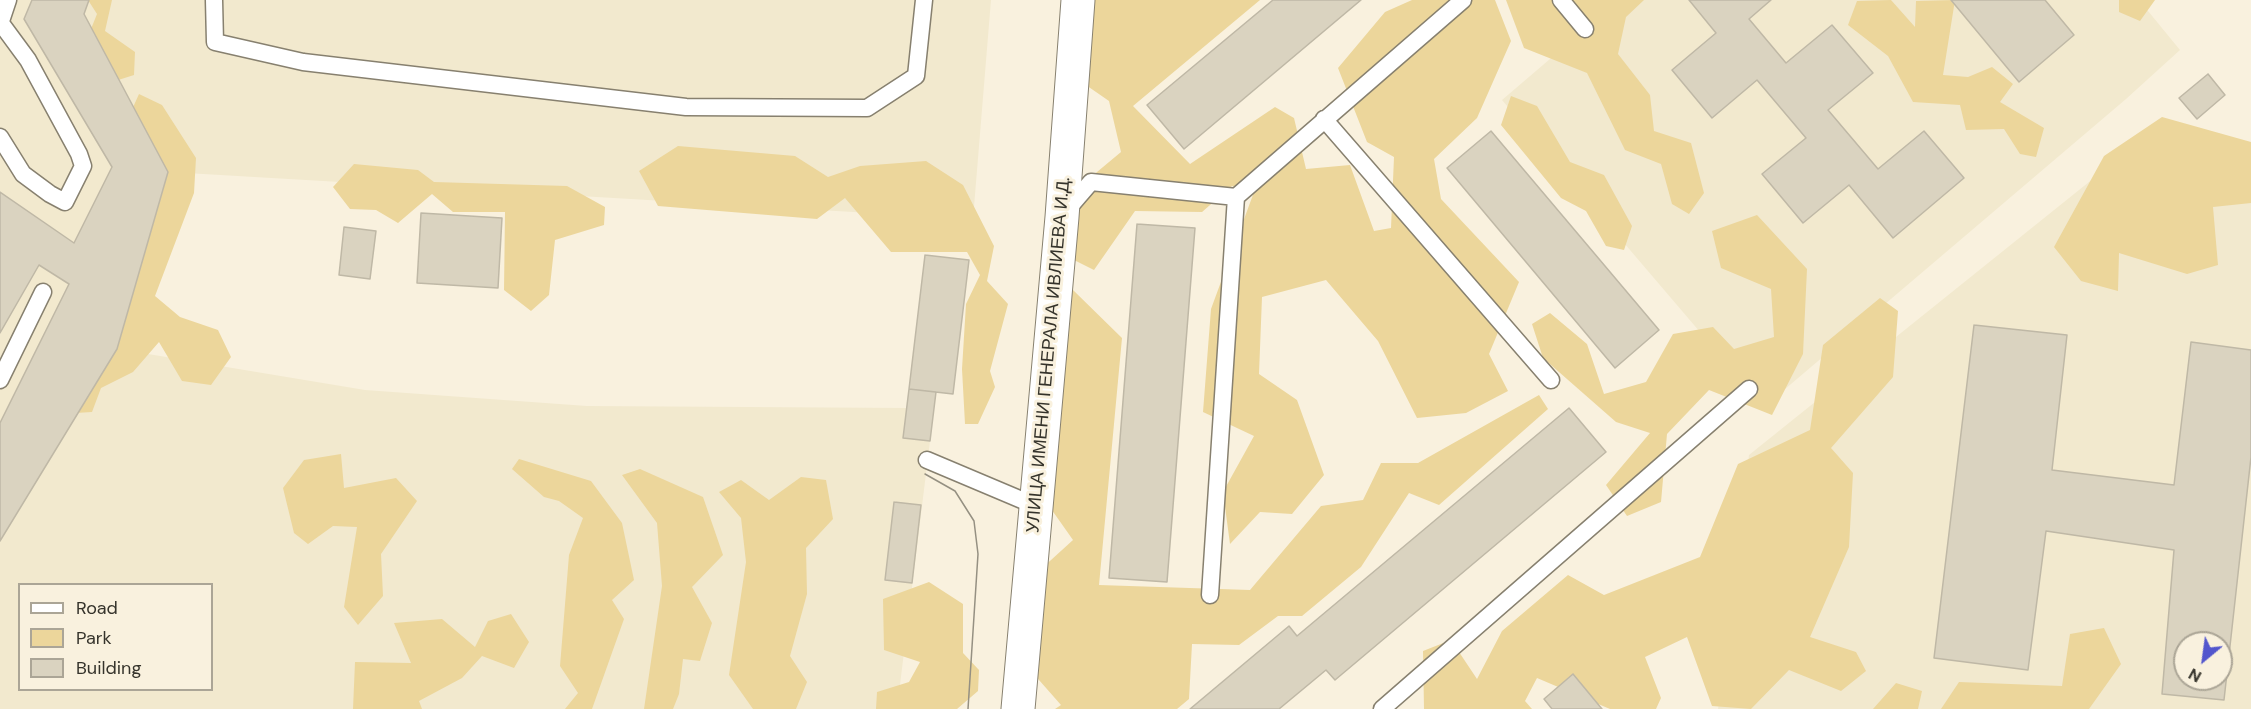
<!DOCTYPE html>
<html>
<head>
<meta charset="utf-8">
<style>
	body { margin:0 }
	#map { position:relative; width:2251px; height:709px; overflow:hidden; background:#f9f1de; font-family:"DM Sans",sans-serif }
	canvas { display:block }
	.legend { position:absolute; left:18px; top:583px; width:195px; height:108px; box-sizing:border-box; background:#f9f1de; border:2px solid #aba596; margin:0; padding:8px 10px; list-style:none; font-size:18px; color:#35332b }
	.legend li { display:flex; align-items:center; gap:12px; height:30px }
	.legend b { width:30px; border:2px solid #aba596 }
	.north { position:absolute; left:2173px; top:631px; width:60px; height:60px; box-sizing:border-box; background:#f9f1de; border:2px solid #aba596; border-radius:50%; rotate:209deg; font-size:16px; font-weight:700; line-height:24px; text-align:center; color:#35332b }
	.north::after { content:''; display:block; margin:auto; width:21px; height:27px; background:#5256cd; clip-path:polygon(50% 0,100% 100%,50% 72%,0 100%) }
</style>
</head>
<body>
<div id="map">
<canvas width="2251" height="709"></canvas>
<ul class="legend">
<li><b style="height:8px;background:#fff"></b>Road</li>
<li><b style="height:16px;background:#ecd69b"></b>Park</li>
<li><b style="height:16px;background:#dad3c0"></b>Building</li>
</ul>
<div class="north">N</div>
</div>
<script>
const ctx = document.querySelector('canvas').getContext('2d');
ctx.lineJoin = 'round';
function fillPath(path, color) { ctx.fillStyle = color; ctx.fill(path, 'evenodd'); }
const poly = rows => new Path2D(rows.map(r => 'M' + r).join(''));
function stroke(path, color, width, dash) { ctx.strokeStyle = color; ctx.lineWidth = width; ctx.lineCap = dash ? 'butt' : 'round'; ctx.setLineDash(dash || []); ctx.stroke(path); }
function label(font, color, halo, rows, align = 'center') {
  ctx.font = font + ' "DM Sans",sans-serif'; ctx.lineWidth = 6; ctx.setLineDash([]); ctx.textBaseline = 'middle'; ctx.strokeStyle = halo; ctx.fillStyle = color; for (const [text, x, y, turn = 0] of rows) {
    ctx.save(); ctx.translate(x, y); ctx.rotate((+turn || 0) * Math.PI / 180); ctx.textAlign = isNaN(turn) ? turn : align; if (halo) ctx.strokeText(text, 0, 0); ctx.fillText(text, 0, 0); ctx.restore();
  }
}
const built = poly([
	[0,0,991,0,973,219,169,172,118,349,365,390,587,406,907,408,904,438,930,441,897,709,0,709],
	[20,584,212,584,212,690,20,690],
	[1619,0,2139,0,2180,50,2126,99,1764,407,1502,100],
	[2145,137,2251,143,2251,709,1718,709,1749,455],
	[2185,643,2221,643,2221,679,2185,679]
]);
const green = poly([
	[88,0,112,0,105,31,135,52,134,75,112,82,79,59,97,14],
	[1087,0,1260,0,1133,106,1190,164,1275,107,1294,118,1306,169,1350,165,1374,231,1391,228,1394,157,1367,142,1338,68,1385,12,1412,0,1495,0,1511,41,1477,118,1434,159,1441,199,1519,282,1489,354,1508,391,1466,413,1417,418,1378,341,1326,280,1262,297,1259,374,1297,400,1324,475,1292,514,1260,512,1230,544,1223,492,1254,436,1203,412,1211,309,1254,192,1232,186,1202,212,1135,211,1094,270,1072,259,1073,192,1121,152,1109,101,1083,83],
	[1506,0,1644,0,1626,17,1618,54,1650,95,1654,131,1691,143,1704,193,1689,214,1672,204,1661,164,1625,150,1587,73,1524,48],
	[1891,0,1915,27,1916,1,1955,0,1943,75,1968,77,1992,67,2013,84,2000,102,2044,128,2036,157,2020,154,2004,129,1966,130,1960,105,1913,102,1888,56,1848,25,1857,1],
	[2119,0,2155,0,2140,21,2119,12],
	[139,94,162,105,196,158,194,193,155,296,180,317,218,330,231,357,211,385,182,381,159,342,133,372,101,388,92,412,59,414,130,114],
	[1511,96,1537,106,1570,162,1604,175,1632,226,1624,250,1606,246,1586,211,1561,198,1501,125],
	[2162,117,2251,142,2251,203,2213,207,2218,265,2187,274,2119,253,2118,291,2081,281,2054,247,2104,156],
	[678,146,795,156,828,177,860,166,926,161,963,185,994,246,987,281,1008,304,990,371,995,387,978,424,965,424,962,369,966,304,980,275,967,252,891,252,845,198,817,219,658,206,639,171],
	[354,164,418,170,434,182,567,186,605,207,604,225,555,240,549,295,531,311,504,290,505,212,453,212,432,194,398,223,376,210,350,209,333,187],
	[1757,215,1807,269,1803,354,1772,415,1709,390,1667,434,1661,502,1627,516,1606,485,1650,433,1616,422,1543,358,1532,324,1550,313,1587,344,1604,394,1646,382,1673,334,1713,327,1734,349,1774,337,1771,289,1721,268,1712,231],
	[1073,290,1122,338,1099,585,1250,590,1321,506,1363,500,1381,463,1418,463,1539,395,1548,409,1439,505,1409,493,1361,567,1302,616,1278,616,1239,645,1192,644,1189,699,1177,709,1055,709,1061,705,1017,655,1018,590,1073,540,1042,496,1057,300],
	[1880,298,1898,311,1893,377,1831,448,1853,473,1849,547,1810,637,1856,652,1866,671,1841,691,1789,670,1751,709,1712,706,1687,637,1645,657,1661,698,1656,709,1610,709,1537,678,1525,701,1532,709,1424,709,1423,651,1451,640,1477,679,1502,631,1568,575,1604,595,1700,557,1738,464,1810,430,1823,345],
	[341,454,344,488,396,478,417,501,381,554,383,596,358,625,344,607,357,527,333,526,308,544,294,533,283,488,304,460],
	[519,459,591,481,622,523,634,580,612,600,624,619,592,709,565,709,578,693,560,666,569,555,583,518,559,501,544,497,512,469],
	[640,469,703,497,723,555,692,587,712,623,700,661,683,659,679,694,673,709,644,709,662,586,657,523,622,475],
	[801,477,826,480,833,519,806,548,807,594,790,656,807,682,796,709,753,709,729,675,746,562,741,518,719,492,741,480,769,500],
	[929,582,963,604,963,653,979,670,978,691,957,709,876,709,877,692,909,682,920,662,884,650,883,599],
	[511,614,529,642,514,668,482,656,462,678,419,701,422,709,353,709,355,662,411,663,394,623,442,619,475,647,488,621],
	[2104,628,2121,664,2089,709,1941,709,1959,682,2062,686,2070,634],
	[1896,683,1922,691,1918,709,1873,709]
]);
const building = poly([
	[32,0,89,0,84,14,168,172,117,349,0,541,0,423,69,284,39,265,0,333,0,192,74,243,112,167,24,19,32,0],
	[1273,0,1361,0,1184,149,1147,105,1273,0],
	[1689,0,1771,0,1749,19,1786,63,1832,25,1873,73,1828,110,1878,169,1924,131,1964,178,1893,238,1849,185,1803,223,1762,174,1806,138,1757,80,1712,118,1672,70,1716,33,1689,0],
	[1951,0,2045,0,2074,35,2019,82,1951,0],
	[2208,74,2225,95,2197,119,2179,98,2208,74],
	[1491,131,1659,330,1615,368,1447,168,1491,131],
	[421,213,502,218,498,288,417,283,421,213],
	[1137,224,1195,228,1167,582,1109,578,1137,224],
	[344,227,376,231,370,279,339,275,344,227],
	[925,255,969,260,953,394,909,389,925,255],
	[1974,325,2067,335,2052,470,2174,485,2191,342,2251,350,2251,457,2224,700,2162,694,2174,550,2046,531,2028,670,1934,658,1974,325],
	[2185,643,2221,643,2221,679,2185,679,2185,643],
	[909,389,936,392,930,441,903,438,909,389],
	[1569,408,1606,452,1335,680,1326,670,1279,709,1190,709,1289,626,1297,636,1569,408],
	[894,502,921,505,912,583,885,580,894,502],
	[1573,674,1602,709,1552,709,1544,699,1573,674]
]);
const lane = poly([
	[214,0,215,42,303,62,686,107,867,108,916,76,924,0],
	[1561,0,1585,29],
	[0,24,8,0],
	[1324,119,1551,380],
	[0,137,23,174,50,194,65,202,83,166,79,154,28,60,0,22],
	[1066,211,1091,182,1236,197,1463,0],
	[0,380,43,292],
	[927,460,1036,506],
	[1210,595,1236,197],
	[1382,709,1749,389]
]);
const secondary = poly([
	[1018,709,1062,217,1078,0]
]);
const tram = poly([
	[925,474,955,491,974,521,978,554,968,709]
]);
const streetNames = [
	["УЛИЦА ИМЕНИ ГЕНЕРАЛА ИВЛИЕВА И.Д.",1049,355,-85]
];
fillPath(built, '#f2e9ce');
fillPath(green, '#ecd69b');
fillPath(building, '#dad3c0');
stroke(building, '#bfb8a6', 1.5);
stroke(lane, '#87806f', 19);
stroke(secondary, '#87806f', 35);
stroke(lane, '#fff', 16);
stroke(secondary, '#fff', 33);
stroke(tram, '#959082', 1.5);
label('18px', '#35332b', '#f9f1de', streetNames);
</script>
</body>
</html>
